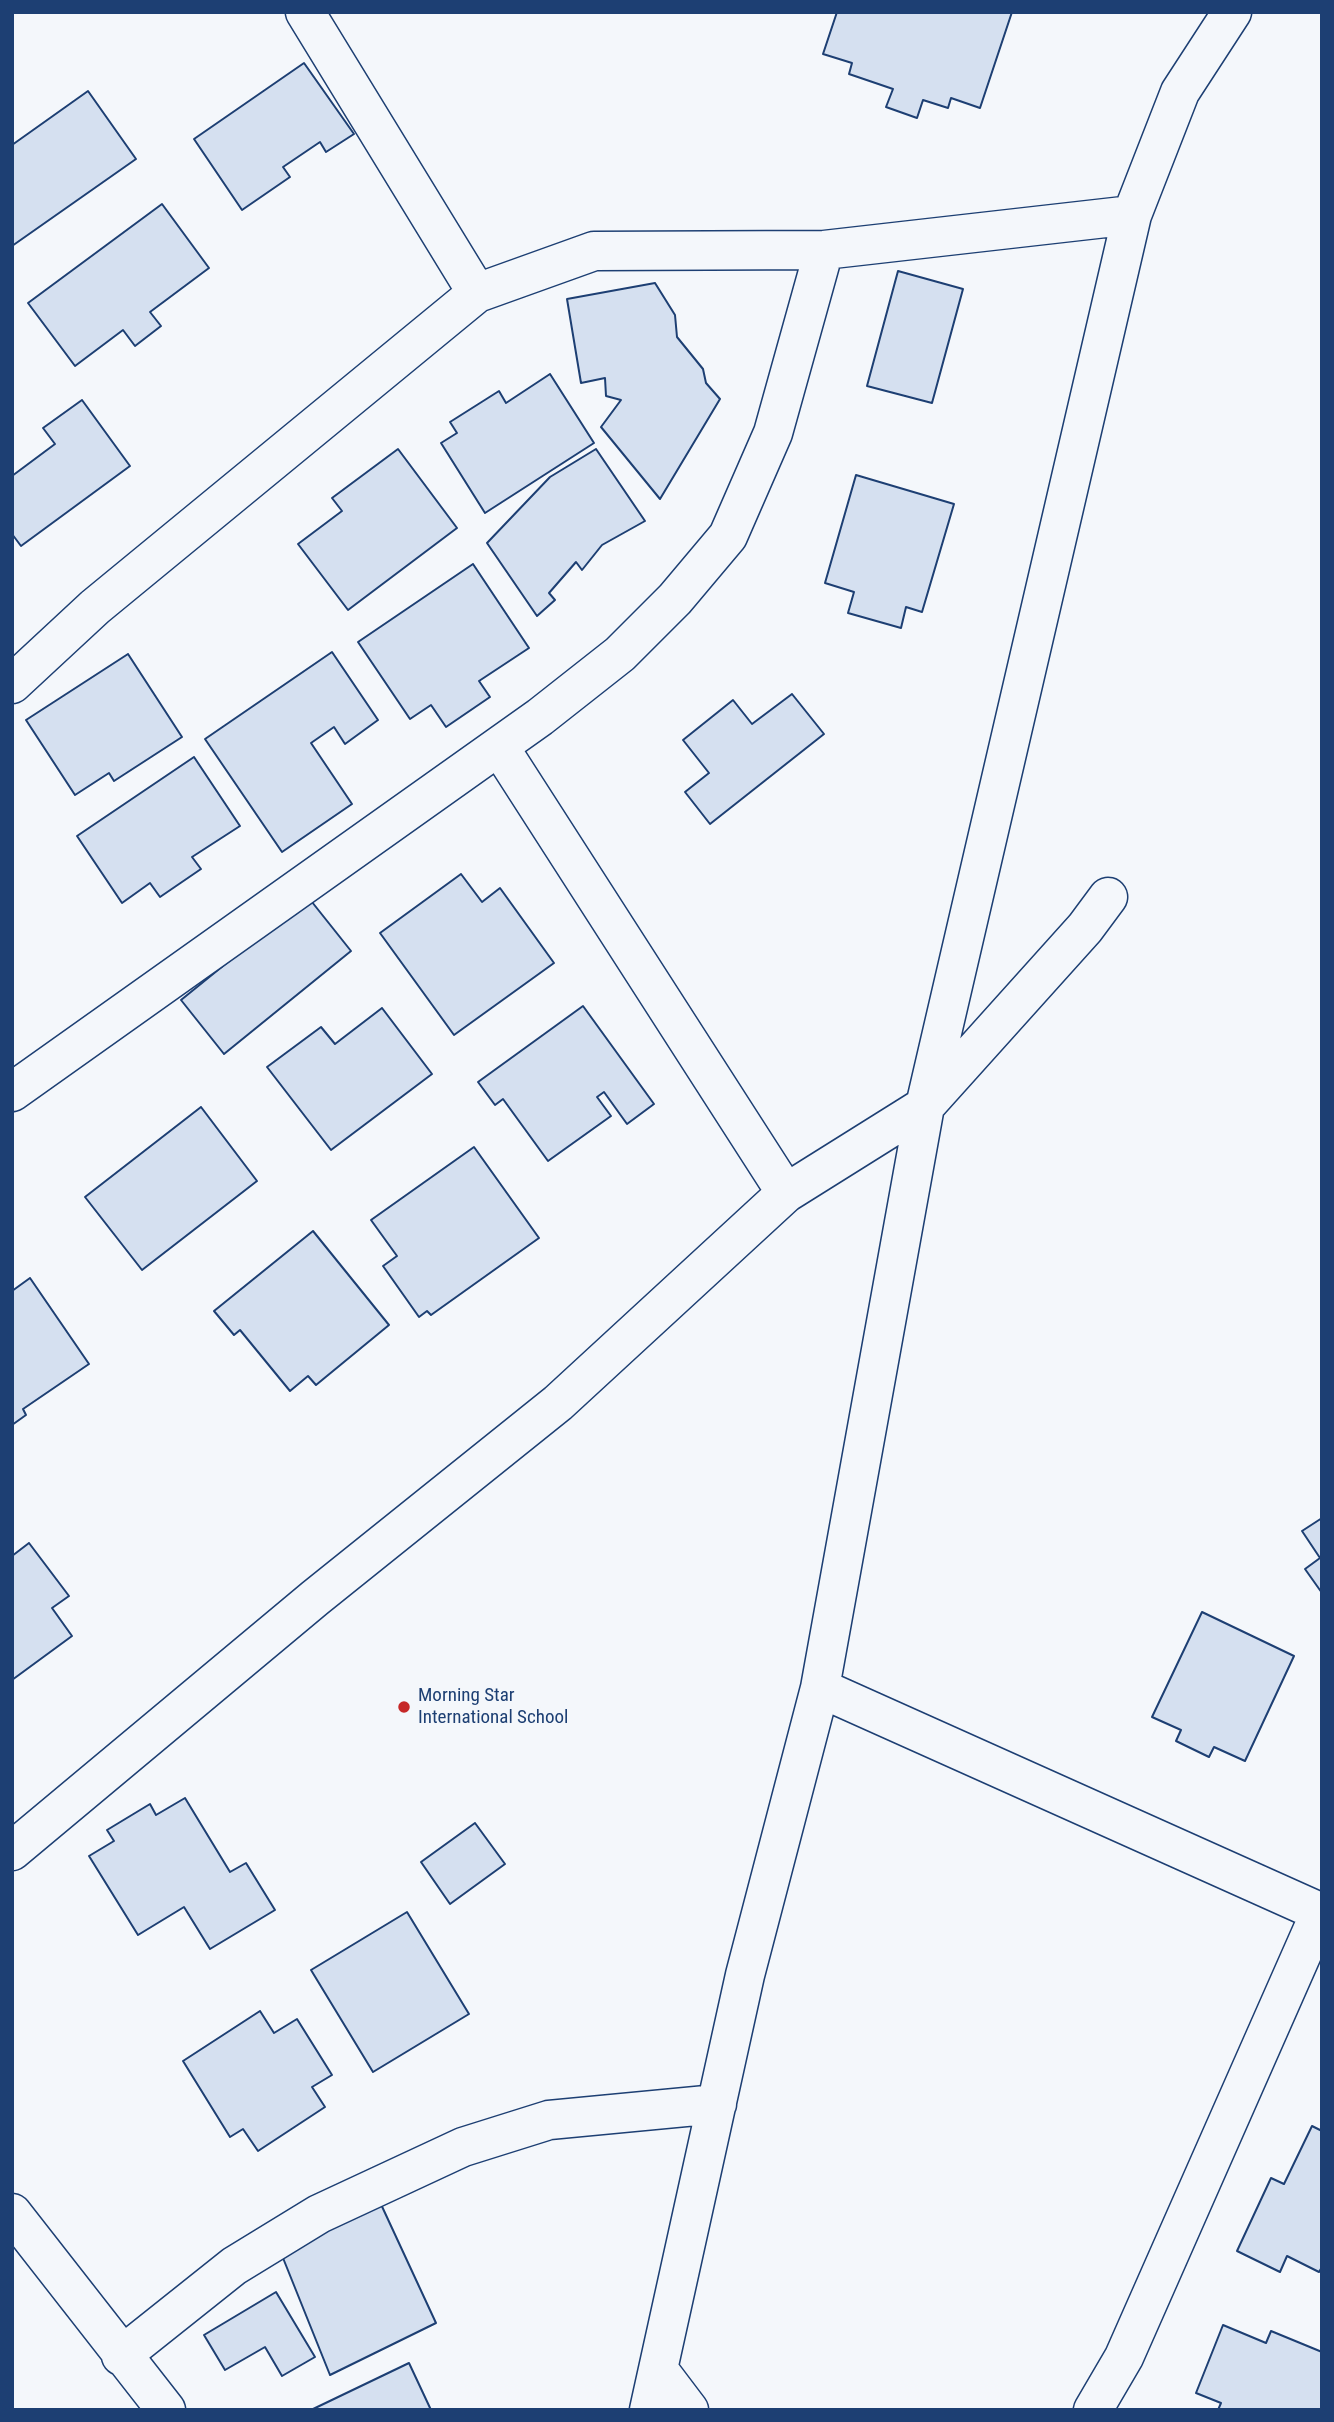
<!DOCTYPE html>
<html>
<head>
<meta charset="utf-8">
<style>
	body { margin:0 }
	#map { position:relative; width:1334px; height:2422px; overflow:hidden; background:#f4f7fb; font-family:"Roboto Condensed",sans-serif }
	canvas { display:block }
	.frame { position:absolute; inset:0; border:14px solid #1d3f73; pointer-events:none }
</style>
</head>
<body>
<div id="map">
<canvas width="1334" height="2422"></canvas>
<div class="frame"></div>
</div>
<script>
const ctx = document.querySelector('canvas').getContext('2d');
ctx.lineJoin = 'round';
function fillPath(path, color) { ctx.fillStyle = color; ctx.fill(path, 'evenodd'); }
const poly = rows => new Path2D(rows.map(r => 'M' + r).join(''));
function stroke(path, color, width, dash) { ctx.strokeStyle = color; ctx.lineWidth = width; ctx.lineCap = dash ? 'butt' : 'round'; ctx.setLineDash(dash || []); ctx.stroke(path); }
function label(font, color, halo, rows, align = 'center') {
  ctx.font = font + ' "Roboto Condensed",sans-serif'; ctx.lineWidth = 5; ctx.setLineDash([]); ctx.textBaseline = 'middle'; ctx.strokeStyle = halo; ctx.fillStyle = color; for (const [text, x, y, turn = 0] of rows) {
    ctx.save(); ctx.translate(x, y); ctx.rotate((+turn || 0) * Math.PI / 180); ctx.textAlign = isNaN(turn) ? turn : align; if (halo) ctx.strokeText(text, 0, 0); ctx.fillText(text, 0, 0); ctx.restore();
  }
}
const building = poly([
	[837,12,1012,12,980,108,951,98,948,108,923,100,917,118,886,107,893,89,849,74,852,63,823,54,837,12],
	[304,63,354,134,326,152,320,142,283,167,290,177,242,210,194,139,304,63],
	[88,91,136,159,12,246,12,145,88,91],
	[162,204,209,268,150,312,161,326,135,346,123,330,75,366,28,303,162,204],
	[898,271,963,289,932,403,867,386,898,271],
	[655,283,675,315,677,337,703,369,706,383,720,399,660,499,601,427,621,400,606,396,605,378,581,383,567,299,655,283],
	[550,374,594,443,485,513,441,443,457,433,450,422,499,391,506,403,550,374],
	[82,400,130,466,21,546,12,534,12,476,55,444,43,428,82,400],
	[398,449,457,528,348,610,298,544,342,511,332,498,398,449],
	[596,449,645,521,602,545,582,570,576,562,549,593,555,600,537,616,487,543,550,477,596,449],
	[856,475,954,504,922,612,906,607,901,628,848,613,854,592,825,583,856,475],
	[473,564,529,648,479,681,490,697,446,727,431,705,410,719,358,642,473,564],
	[332,652,378,720,345,744,334,727,311,743,352,804,282,852,205,739,332,652],
	[128,654,182,737,114,781,109,773,75,795,26,720,128,654],
	[792,694,824,734,710,824,685,792,709,773,683,740,733,700,752,724,792,694],
	[194,757,240,826,192,857,201,869,160,897,150,883,122,903,77,836,194,757],
	[461,874,482,902,500,888,554,963,454,1035,380,933,461,874],
	[308,897,351,951,224,1054,181,1000,308,897],
	[583,1006,654,1104,627,1124,604,1092,597,1097,611,1116,548,1161,503,1099,495,1105,478,1082,583,1006],
	[382,1008,432,1074,331,1150,267,1067,321,1027,335,1044,382,1008],
	[201,1107,257,1181,142,1270,85,1197,201,1107],
	[474,1147,539,1238,431,1315,427,1311,419,1317,383,1266,397,1256,371,1220,474,1147],
	[313,1231,389,1325,316,1385,308,1376,290,1391,240,1330,234,1335,214,1311,313,1231],
	[30,1278,89,1364,23,1409,26,1415,12,1425,12,1291,30,1278],
	[1322,1518,1322,1593,1305,1569,1320,1558,1302,1531,1322,1518],
	[29,1543,69,1596,52,1608,72,1636,12,1680,12,1556,29,1543],
	[1202,1612,1294,1656,1245,1761,1214,1747,1209,1757,1176,1741,1181,1730,1152,1717,1202,1612],
	[185,1798,230,1872,246,1863,275,1910,210,1949,184,1907,138,1935,89,1856,114,1841,107,1830,150,1804,156,1815,185,1798],
	[475,1823,505,1864,450,1904,421,1862,475,1823],
	[407,1912,469,2014,373,2072,311,1970,407,1912],
	[260,2011,274,2033,297,2019,332,2075,312,2087,325,2107,258,2151,243,2129,230,2137,183,2061,260,2011],
	[1312,2126,1322,2131,1322,2267,1319,2272,1287,2256,1280,2272,1237,2251,1271,2178,1284,2184,1312,2126],
	[379,2200,436,2323,330,2375,279,2248,379,2200],
	[276,2292,315,2357,282,2376,265,2347,225,2370,204,2335,276,2292],
	[1223,2325,1266,2343,1271,2331,1322,2352,1322,2410,1218,2410,1221,2403,1196,2393,1223,2325],
	[409,2363,431,2410,311,2410,409,2363]
]);
const minor = poly([
	[305,12,477,293],
	[12,684,95,607,477,293,594,251,824,250,1132,215],
	[500,748,786,1193],
	[12,1092,540,717,620,654,675,599,728,536,773,433,824,250],
	[820,1688,1322,1913],
	[12,1851,315,1598,558,1403,786,1193,925,1106,1085,928,1108,897],
	[12,2213,166,2410],
	[121,2356,234,2266,319,2214,463,2147,549,2120,717,2104],
	[658,2369,689,2410],
	[649,2410,745,1975,820,1688,925,1106,1132,215,1180,92,1232,12],
	[1093,2410,1124,2357,1320,1913]
]);
const markers = [
	[404,1707,7,"#c62828"]
];
const poiNames = [
	["Morning Star",418,1696],
	["International School",418,1718]
];
fillPath(building, '#d5e0f0');
stroke(building, '#1d3f73', 2);
stroke(minor, '#1d3f73', 41);
stroke(minor, '#f4f7fb', 38);
for (const [x, y, r, color] of markers) { const dot = new Path2D(); dot.arc(x, y, r, 0, 2 * Math.PI); ctx.fillStyle = color; ctx.fill(dot); stroke(dot, '#f4f7fb', 2.5); }
label('19px', '#1d3f73', '#f4f7fb', poiNames, 'left');
</script>
</body>
</html>
